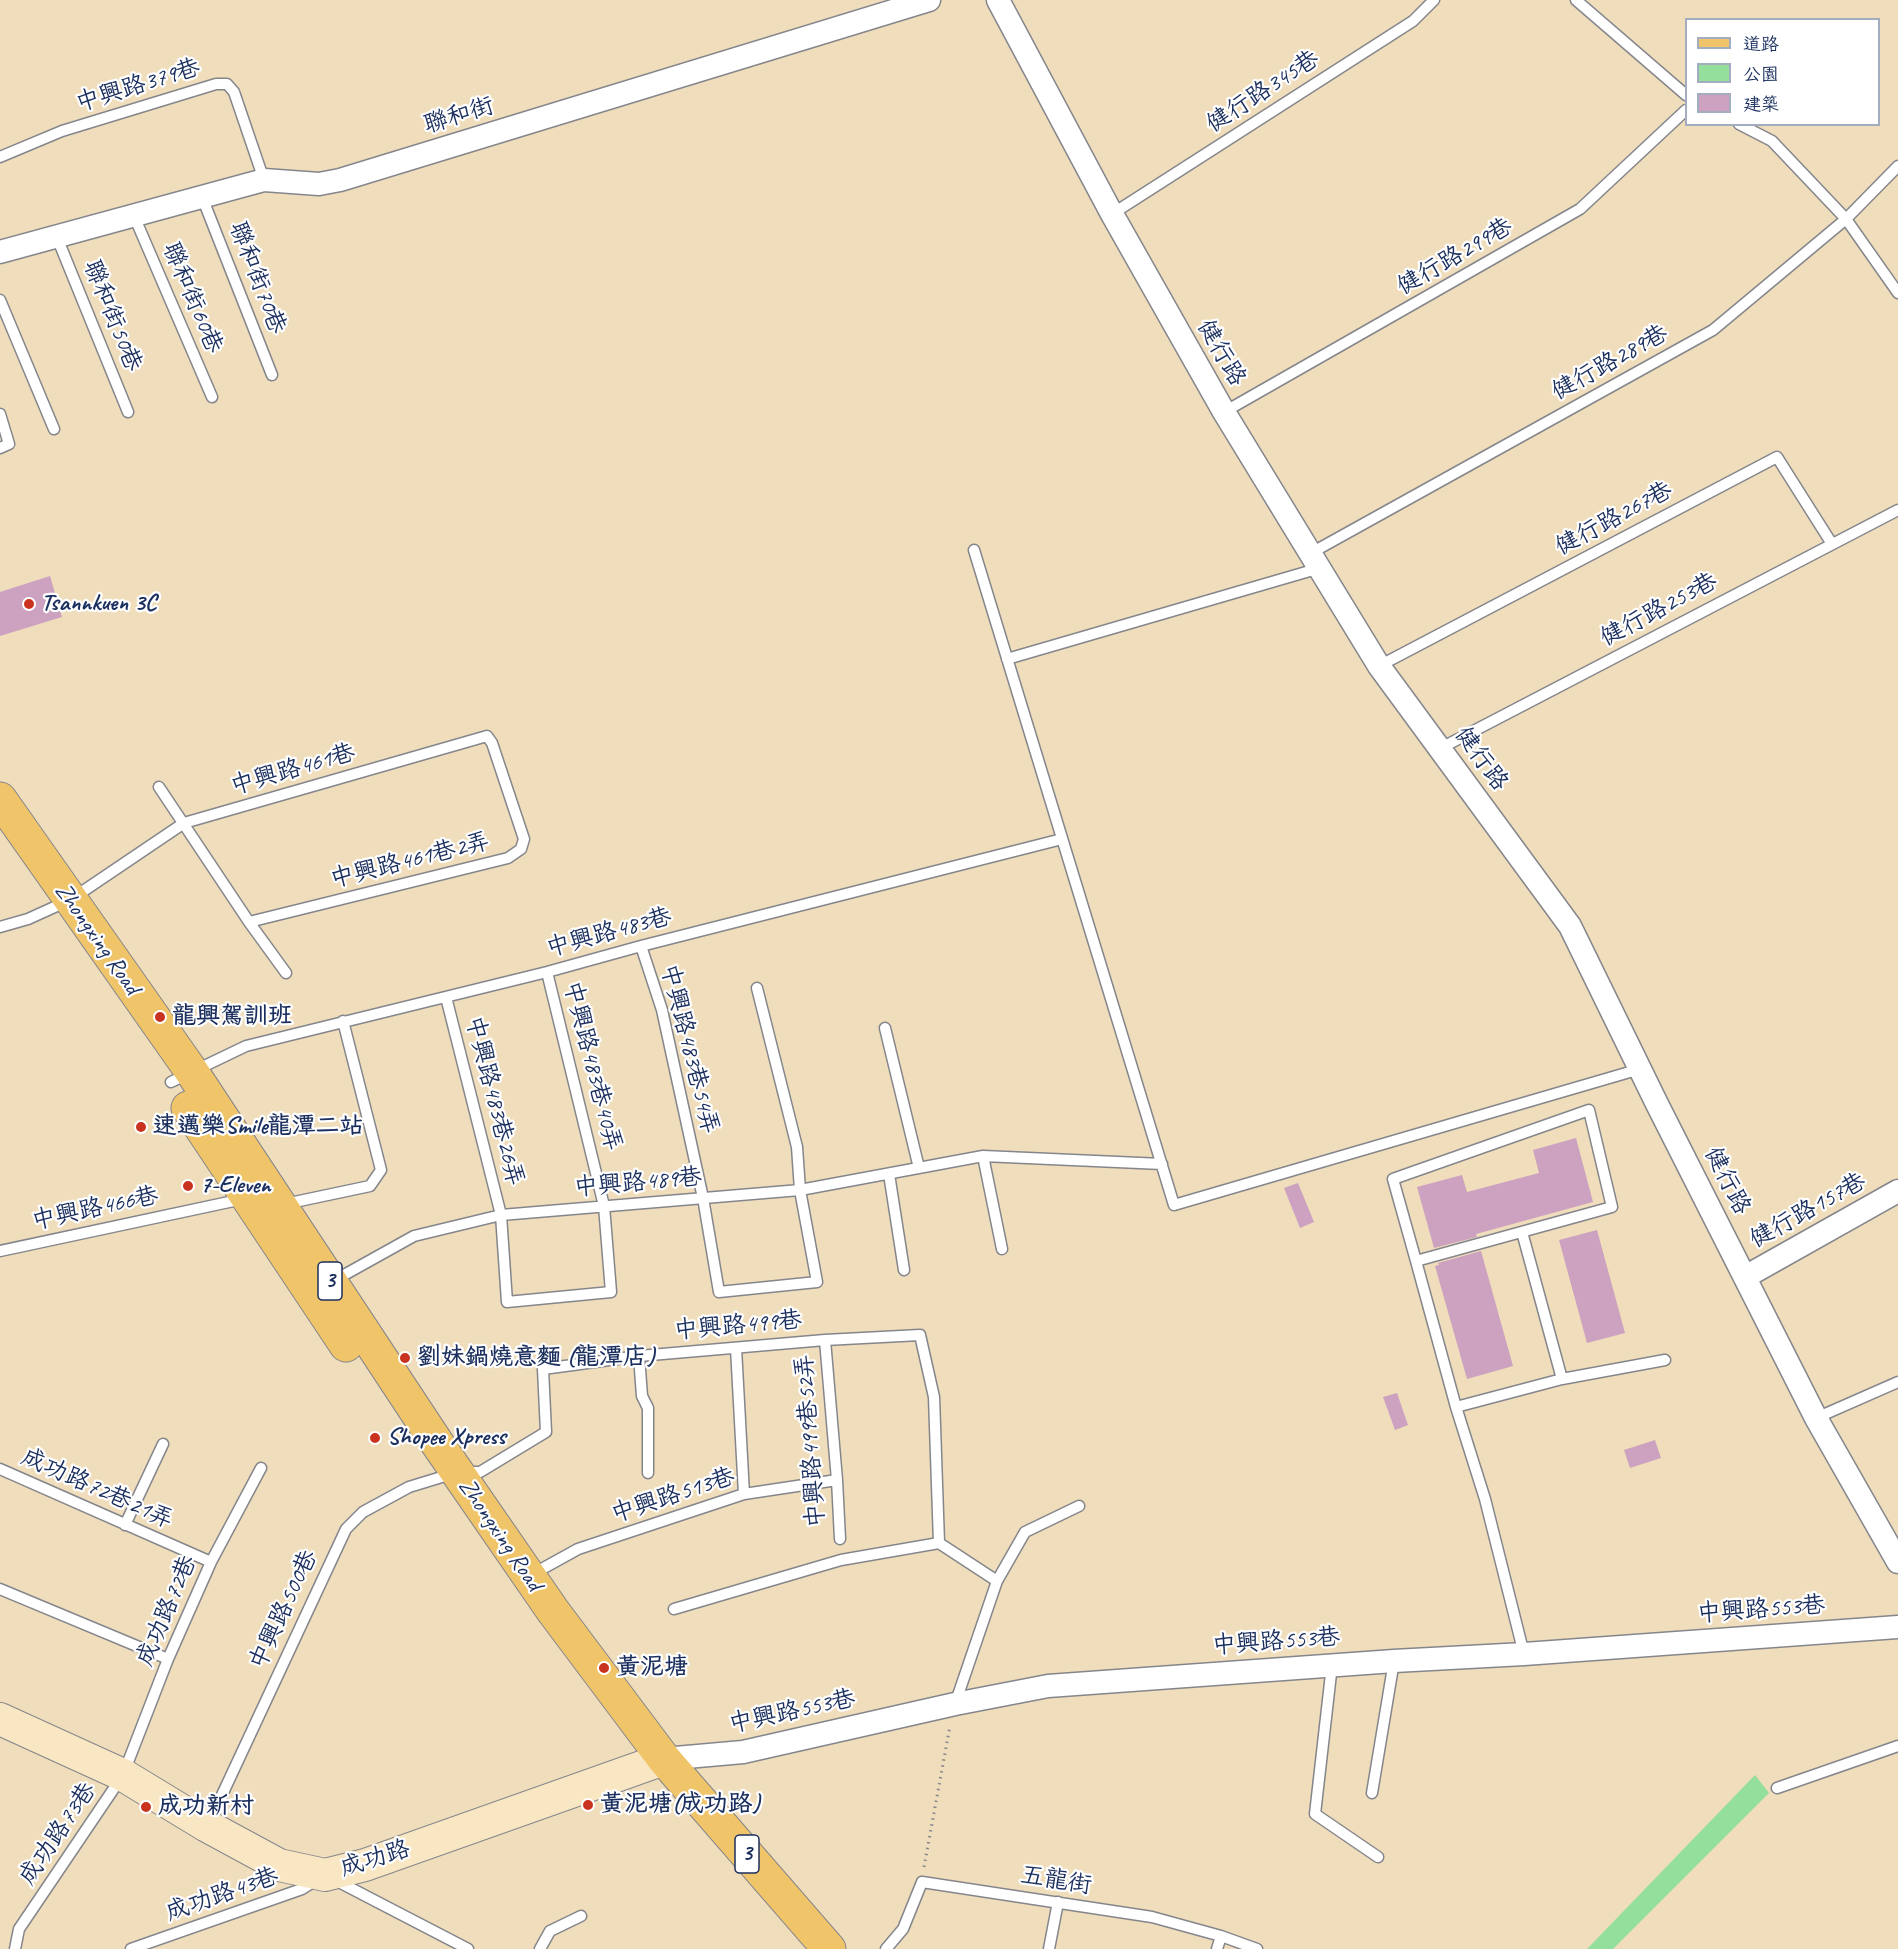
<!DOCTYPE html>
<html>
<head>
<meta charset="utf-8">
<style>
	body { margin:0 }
	#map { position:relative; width:1898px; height:1949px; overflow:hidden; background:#efddbb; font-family:Caveat,"LXGW WenKai TC",sans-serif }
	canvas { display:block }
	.legend { position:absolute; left:1685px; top:18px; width:195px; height:108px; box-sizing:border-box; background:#fff; border:2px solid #a4acbf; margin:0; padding:8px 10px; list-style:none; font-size:18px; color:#1b2f5e }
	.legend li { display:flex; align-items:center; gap:12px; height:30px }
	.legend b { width:30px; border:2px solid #a4acbf }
</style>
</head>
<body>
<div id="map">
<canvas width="1898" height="1949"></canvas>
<ul class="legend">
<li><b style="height:8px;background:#f0c469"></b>道路</li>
<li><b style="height:16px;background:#94df9b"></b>公園</li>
<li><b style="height:16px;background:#cca2c0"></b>建築</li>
</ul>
</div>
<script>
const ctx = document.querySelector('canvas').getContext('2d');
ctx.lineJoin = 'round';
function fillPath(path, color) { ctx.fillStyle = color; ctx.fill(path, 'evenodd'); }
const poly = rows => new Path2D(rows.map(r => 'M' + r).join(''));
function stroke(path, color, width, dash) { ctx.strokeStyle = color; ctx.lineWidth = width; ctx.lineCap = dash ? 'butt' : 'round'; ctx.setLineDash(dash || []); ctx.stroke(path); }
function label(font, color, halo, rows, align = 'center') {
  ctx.font = font + ' Caveat,"LXGW WenKai TC",sans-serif'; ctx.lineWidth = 4.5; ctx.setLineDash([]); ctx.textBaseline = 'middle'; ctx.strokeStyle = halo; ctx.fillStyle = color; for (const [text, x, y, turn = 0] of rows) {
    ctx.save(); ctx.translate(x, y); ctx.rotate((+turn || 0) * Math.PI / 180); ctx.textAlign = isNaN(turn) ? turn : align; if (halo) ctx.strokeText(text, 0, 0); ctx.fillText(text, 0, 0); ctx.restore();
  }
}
const green = poly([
	[1755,1775,1769,1793,1613,1949,1587,1949]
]);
const building = poly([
	[50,576,62,617,0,636,0,592],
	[1576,1138,1593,1202,1476,1234,1477,1237,1434,1248,1417,1187,1462,1175,1467,1192,1539,1173,1533,1150],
	[1298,1183,1314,1222,1300,1228,1284,1188],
	[1597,1230,1625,1333,1587,1343,1559,1240],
	[1481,1251,1513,1366,1467,1379,1435,1266,1439,1265,1438,1263],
	[1397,1393,1408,1425,1395,1430,1383,1397],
	[1655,1440,1661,1458,1630,1468,1624,1450]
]);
const path = poly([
	[924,1867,950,1726]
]);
const lane = poly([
	[1576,0,1686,95],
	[1739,124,1772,141,1846,219,1898,293],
	[0,157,62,131,216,84,227,84,234,92,264,180],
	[202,197,272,375],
	[1112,214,1413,21,1434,0],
	[134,216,212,397],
	[56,235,128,412],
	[0,300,54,429],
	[1224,412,1580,209,1686,110],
	[0,414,9,444,0,448],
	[974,550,1174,1205,1640,1069],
	[1311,553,1713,330,1846,219,1898,166],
	[1007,659,1320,568],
	[1379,666,1777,457,1832,544],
	[1439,749,1898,510],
	[159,787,249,922,286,973],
	[0,927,28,919,70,900,184,823,487,736,492,743,524,839,521,849,508,858,249,922],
	[641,946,662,1010,703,1198,719,1292,817,1282,800,1190,797,1147,757,988],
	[446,997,501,1215,507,1302,611,1292,604,1206,547,972],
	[885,1028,919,1168],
	[171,1082,246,1046,547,972,641,946,1062,839],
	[983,1156,1002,1249],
	[889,1174,904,1270],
	[285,1204,370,1186,381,1170,343,1021],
	[0,1251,243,1199],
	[1416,1261,1612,1207,1589,1110,1393,1179,1416,1261,1456,1407,1485,1499,1524,1654],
	[335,1280,414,1236,501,1215,800,1190,983,1156,1162,1164],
	[825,1340,837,1480,840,1539],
	[736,1348,744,1494],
	[639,1356,642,1396,648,1408,648,1473],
	[1562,1379,1665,1360],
	[1456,1407,1562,1379,1522,1232],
	[1816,1418,1898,1382],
	[0,1469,211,1562],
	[125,1525,163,1444],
	[531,1575,578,1549,744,1494,837,1480],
	[0,1589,168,1659],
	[674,1609,841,1560,939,1543,997,1581],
	[1332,1665,1315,1814,1378,1857],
	[955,1704,997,1581,1025,1532,1079,1506],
	[1777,1788,1898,1746],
	[1372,1793,1394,1661],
	[208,1825,346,1529,363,1512,409,1487,458,1472,480,1472,546,1432,543,1369,639,1356,825,1340,920,1335,934,1397,939,1543],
	[335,1880,468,1949],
	[15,1949,19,1929,123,1775,168,1659,211,1562,261,1468],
	[131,1949,302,1889,316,1880],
	[540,1949,550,1931,581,1916],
	[886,1949,903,1929,922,1882,1152,1917,1221,1936,1257,1949],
	[1049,1949,1058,1902],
	[1217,1949,1221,1936]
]);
const street = poly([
	[998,0,1112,214,1224,412,1379,666,1570,926,1657,1104,1816,1418,1898,1562],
	[0,252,264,180,319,184,340,180,929,0],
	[1745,1277,1898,1191],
	[664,1759,743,1752,955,1704,1048,1686,1394,1661,1524,1654,1898,1627]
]);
const secondary = poly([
	[0,1719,123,1775,207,1826,279,1865,325,1875,365,1865,664,1759]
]);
const primary = poly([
	[0,799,192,1072,437,1443,553,1611,664,1759,829,1949],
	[188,1108,346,1345]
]);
const markers = [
	[29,604,6,"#c8321e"],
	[160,1017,6,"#c8321e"],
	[141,1127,6,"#c8321e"],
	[188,1186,6,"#c8321e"],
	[405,1358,6,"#c8321e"],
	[375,1438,6,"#c8321e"],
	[604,1668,6,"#c8321e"],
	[588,1805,6,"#c8321e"],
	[146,1807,6,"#c8321e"]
];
const shields = [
	[330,1281,24],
	[747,1854,24]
];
const shieldNames = [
	["3",330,1281],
	["3",747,1854]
];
const streetNames = [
	["中興路379巷",138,86,-17],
	["健行路345巷",1263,92,-33],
	["聯和街",459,116,-17],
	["健行路299巷",1455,257,-30],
	["聯和街70巷",257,278,69],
	["聯和街60巷",192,298,67],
	["聯和街50巷",112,316,68],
	["健行路",1221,353,60],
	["健行路289巷",1610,363,-29],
	["健行路267巷",1614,519,-28],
	["健行路253巷",1659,610,-28],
	["健行路",1481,759,54],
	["中興路461巷",293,770,-16],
	["中興路461巷2弄",410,861,-14],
	["中興路483巷",609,933,-15],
	["Zhongxing Road",97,939,55],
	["中興路483巷54弄",689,1049,76],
	["中興路483巷40弄",592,1066,76],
	["中興路483巷26弄",494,1101,76],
	["健行路",1727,1181,63],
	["中興路489巷",638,1183,-5],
	["中興路466巷",95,1209,-12],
	["健行路157巷",1808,1211,-29],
	["中興路499巷",738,1326,-5],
	["中興路499巷52弄",811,1441,-94],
	["成功路72巷21弄",97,1489,24],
	["中興路513巷",673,1496,-18],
	["Zhongxing Road",500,1535,56],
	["中興路500巷",284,1610,-65],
	["中興路553巷",1761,1610,-4],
	["成功路72巷",167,1611,-67],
	["中興路553巷",1276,1642,-4],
	["中興路553巷",792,1712,-12],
	["成功路73巷",58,1834,-56],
	["成功路",375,1859,-17],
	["五龍街",1056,1881,9],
	["成功路43巷",222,1895,-19]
];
const poiNames = [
	["Tsannkuen 3C",41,604],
	["龍興駕訓班",172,1017],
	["速邁樂Smile龍潭二站",153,1127],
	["7-Eleven",200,1186],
	["劉妹鍋燒意麵 (龍潭店)",417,1358],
	["Shopee Xpress",387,1438],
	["黃泥塘",616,1668],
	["黃泥塘(成功路)",600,1805],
	["成功新村",158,1807]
];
fillPath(green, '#94df9b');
fillPath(building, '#cca2c0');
stroke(lane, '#85868c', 13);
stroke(street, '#85868c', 25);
stroke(secondary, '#85868c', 34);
stroke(primary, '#85868c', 35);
stroke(path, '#85868c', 3, [1.5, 4.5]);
stroke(lane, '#fff', 10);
stroke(street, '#fff', 22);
stroke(secondary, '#f9e7c3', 32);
stroke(primary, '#f0c469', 33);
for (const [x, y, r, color] of markers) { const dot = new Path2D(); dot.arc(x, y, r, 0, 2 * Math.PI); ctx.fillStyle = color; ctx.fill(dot); stroke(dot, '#fff', 2); }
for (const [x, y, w] of shields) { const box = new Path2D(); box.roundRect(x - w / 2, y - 19, w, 38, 4.5); ctx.fillStyle = '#fff'; ctx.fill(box); stroke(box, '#1b2f5e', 1.5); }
label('bold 22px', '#1b2f5e', null, shieldNames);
label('24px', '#1b2f5e', '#fff', streetNames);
label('bold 24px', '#1b2f5e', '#fff', poiNames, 'left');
</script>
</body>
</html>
